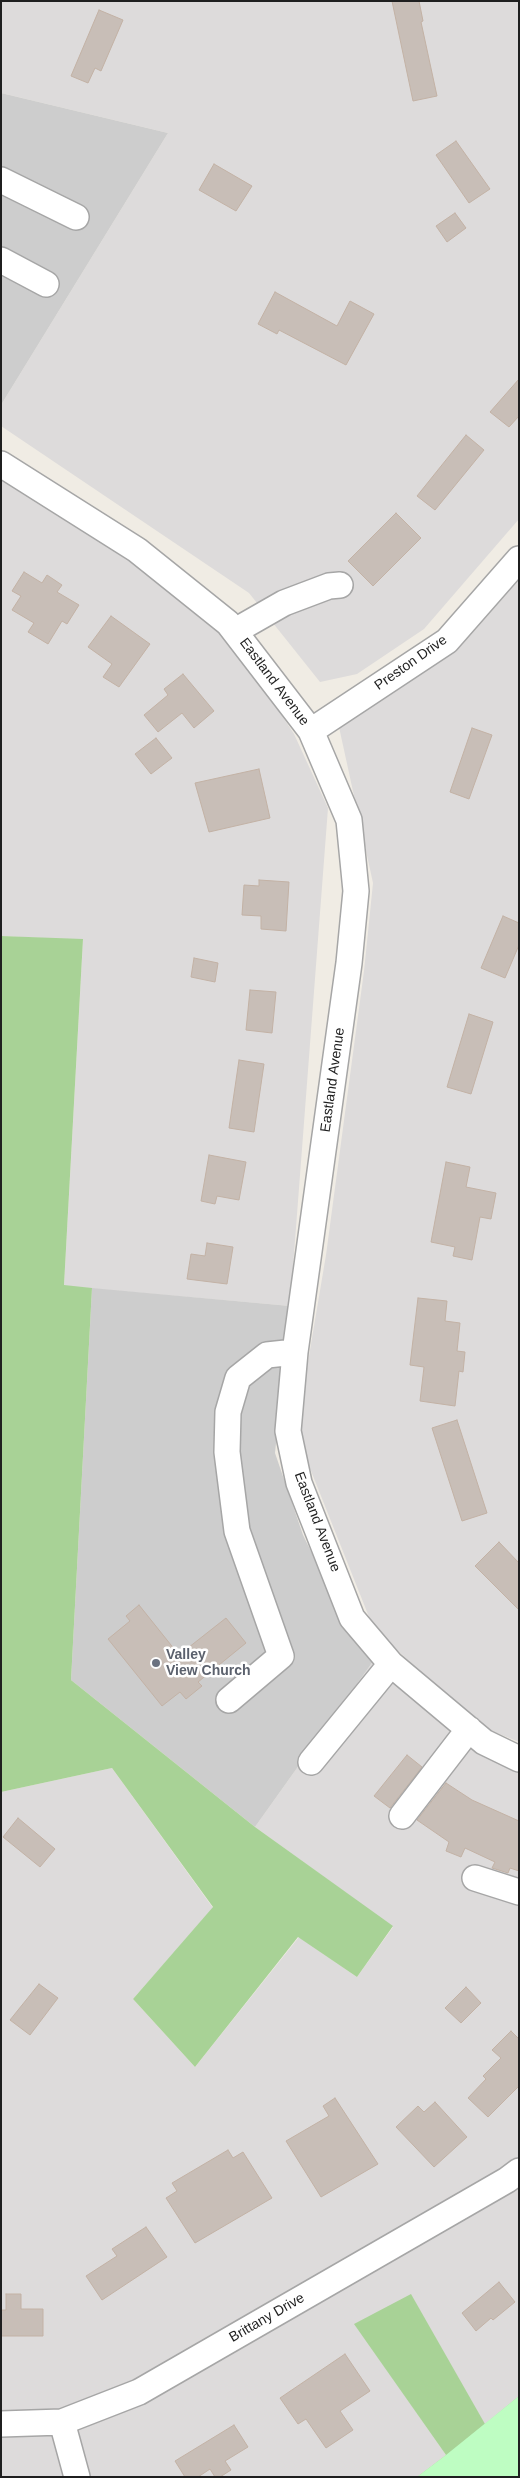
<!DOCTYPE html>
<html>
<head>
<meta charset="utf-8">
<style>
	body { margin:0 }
	#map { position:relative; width:520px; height:2478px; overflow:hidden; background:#f0ece4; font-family:Arial,sans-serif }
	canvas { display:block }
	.frame { position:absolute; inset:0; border:2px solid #1f1f1f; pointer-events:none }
</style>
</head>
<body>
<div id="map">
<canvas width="520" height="2478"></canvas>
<div class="frame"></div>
</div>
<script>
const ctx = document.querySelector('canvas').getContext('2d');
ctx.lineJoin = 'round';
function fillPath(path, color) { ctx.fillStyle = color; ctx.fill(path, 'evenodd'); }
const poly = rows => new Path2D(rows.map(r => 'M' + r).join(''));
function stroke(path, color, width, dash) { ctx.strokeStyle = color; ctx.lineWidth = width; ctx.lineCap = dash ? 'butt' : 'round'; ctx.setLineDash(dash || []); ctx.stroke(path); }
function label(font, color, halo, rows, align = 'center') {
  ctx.font = font + ' Arial,sans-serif'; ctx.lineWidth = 5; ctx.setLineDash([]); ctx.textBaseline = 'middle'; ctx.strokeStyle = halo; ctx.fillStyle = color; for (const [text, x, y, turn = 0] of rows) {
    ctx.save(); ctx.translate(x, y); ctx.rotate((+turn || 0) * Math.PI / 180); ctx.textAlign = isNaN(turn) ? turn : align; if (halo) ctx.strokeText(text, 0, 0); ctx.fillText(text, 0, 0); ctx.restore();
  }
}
const residential = poly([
	[1,1,519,1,519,519,424,629,357,674,320,682,249,593,1,426,1,405,168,133,1,93],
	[1,474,134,554,227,631,294,734,328,808,290,1306,64,1286,83,940,1,936],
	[519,580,519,1742,475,1724,373,1627,296,1433,326,1255,364,971,373,883,339,727,460,647],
	[374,1660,519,1767,519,2396,485,2425,411,2295,355,2324,446,2455,417,2477,1,2477,1,1792,112,1768,213,1908,133,1999,195,2067,299,1937,357,1977,393,1927,255,1827]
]);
const religious = poly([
	[1,93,168,133,1,405],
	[92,1288,290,1306,275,1453,303,1535,357,1645,374,1660,255,1827,71,1680]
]);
const forest = poly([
	[1,936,83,939,64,1285,92,1288,71,1680,255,1827,393,1926,357,1977,298,1937,195,2067,133,1999,213,1907,112,1768,1,1792],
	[411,2294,485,2424,519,2396,519,2477,417,2477,446,2455,354,2324]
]);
const park = poly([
	[519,2396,519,2477,417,2477,446,2455]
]);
const building = poly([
	[392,1,419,1,423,21,421,22,437,96,413,101,392,1],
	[99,10,123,20,101,71,95,68,88,83,71,76,99,10],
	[456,141,490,189,469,203,436,155,456,141],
	[214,164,252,186,236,211,199,190,214,164],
	[455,213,466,228,447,242,436,226,455,213],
	[275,292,337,326,350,301,374,314,346,365,279,330,277,334,258,324,275,292],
	[519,379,519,416,509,427,490,412,519,379],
	[466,435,484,450,435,510,417,496,466,435],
	[396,513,421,538,373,586,348,561,396,513],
	[24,572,42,583,47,575,62,585,57,592,79,605,67,624,62,621,48,644,28,632,34,623,12,610,21,596,12,591,24,572],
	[111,616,150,644,119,687,103,677,112,664,88,647,111,616],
	[183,674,214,711,194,728,182,713,158,732,144,715,168,695,164,689,183,674],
	[472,728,492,735,469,799,450,792,472,728],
	[156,738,172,758,151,774,135,754,156,738],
	[259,769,270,818,209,832,195,783,259,769],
	[259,880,289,882,286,931,261,929,261,916,242,915,244,885,259,886,259,880],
	[503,916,519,923,519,945,505,978,481,968,503,916],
	[194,958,218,963,215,982,191,977,194,958],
	[250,990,276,992,272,1033,246,1030,250,990],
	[469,1014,493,1022,471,1094,447,1087,469,1014],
	[239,1060,264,1064,254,1132,229,1128,239,1060],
	[209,1155,246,1162,239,1200,217,1196,215,1204,201,1201,209,1155],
	[446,1162,470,1167,466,1187,496,1193,491,1219,480,1217,472,1260,453,1256,455,1247,431,1242,446,1162],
	[207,1243,233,1247,227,1284,187,1279,191,1254,205,1256,207,1243],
	[418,1298,447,1301,445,1321,460,1323,457,1351,465,1352,463,1372,459,1371,455,1406,420,1401,424,1367,410,1365,418,1298],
	[457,1420,487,1513,462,1521,432,1428,457,1420],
	[499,1542,519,1563,519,1610,475,1566,499,1542],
	[139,1605,179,1655,226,1618,246,1643,198,1682,202,1686,186,1699,180,1692,162,1706,108,1639,130,1621,126,1616,139,1605],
	[407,1755,422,1767,390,1808,374,1796,407,1755],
	[446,1783,472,1800,519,1821,519,1871,510,1868,508,1873,492,1868,495,1862,465,1848,461,1857,446,1851,449,1842,417,1820,446,1783],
	[18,1818,55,1849,40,1867,3,1837,18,1818],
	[39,1984,58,1998,30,2035,10,2020,39,1984],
	[466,1987,481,2003,461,2023,445,2008,466,1987],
	[511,2031,519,2039,519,2086,488,2117,468,2098,486,2079,483,2076,501,2058,492,2050,511,2031],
	[335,2098,378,2164,321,2197,286,2141,329,2116,323,2106,335,2098],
	[435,2102,467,2137,434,2167,396,2127,418,2106,424,2112,435,2102],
	[228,2150,233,2158,243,2152,272,2198,195,2243,166,2198,177,2191,172,2183,228,2150],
	[146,2227,167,2257,102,2300,86,2276,117,2256,112,2249,146,2227],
	[499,2282,515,2302,493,2320,491,2318,476,2331,462,2313,499,2282],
	[6,2294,21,2294,21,2309,43,2309,43,2336,1,2336,1,2310,6,2310,6,2294],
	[345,2354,370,2391,340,2411,353,2430,326,2448,306,2419,298,2424,280,2398,345,2354],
	[234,2425,248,2447,225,2461,231,2470,220,2477,215,2477,210,2469,198,2477,185,2477,175,2461,234,2425]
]);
const minor = poly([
	[1,180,76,217],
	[1,260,46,284],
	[1,464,137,550,228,623,311,731,349,820,356,891,349,963,295,1352,288,1431,299,1483,352,1618,391,1664,484,1742,519,1759],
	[235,631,284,603,329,586,340,585],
	[311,731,447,641,519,559],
	[229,1700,281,1656,237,1531,227,1452,228,1412,238,1378,267,1355,295,1352],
	[311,1762,391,1664],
	[402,1816,469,1729],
	[475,1878,519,1892],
	[62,2422,77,2477],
	[1,2424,62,2422,139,2392,507,2180,519,2171]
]);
const markers = [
	[156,1663,5,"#6b7280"]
];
const streetNames = [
	["Preston Drive",411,663,-35],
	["Eastland Avenue",274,682,53],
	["Eastland Avenue",333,1080,-82],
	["Eastland Avenue",317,1522,69],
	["Brittany Drive",267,2318,-30]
];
const worshipNames = [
	["Valley",166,1655],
	["View Church",166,1671]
];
fillPath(residential, '#dddbdb');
fillPath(religious, '#cdcdcd');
fillPath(forest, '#a8d296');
fillPath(park, '#befdc2');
fillPath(building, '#c8beb7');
stroke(building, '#c3b2a5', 1);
stroke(minor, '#a6a6a6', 28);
stroke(minor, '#fff', 25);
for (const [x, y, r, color] of markers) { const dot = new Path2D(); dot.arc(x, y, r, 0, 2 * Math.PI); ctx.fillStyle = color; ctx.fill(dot); stroke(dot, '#fff', 2); }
label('14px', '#1f1f1f', '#fff', streetNames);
label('bold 14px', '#5b616d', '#fff', worshipNames, 'left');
</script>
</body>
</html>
